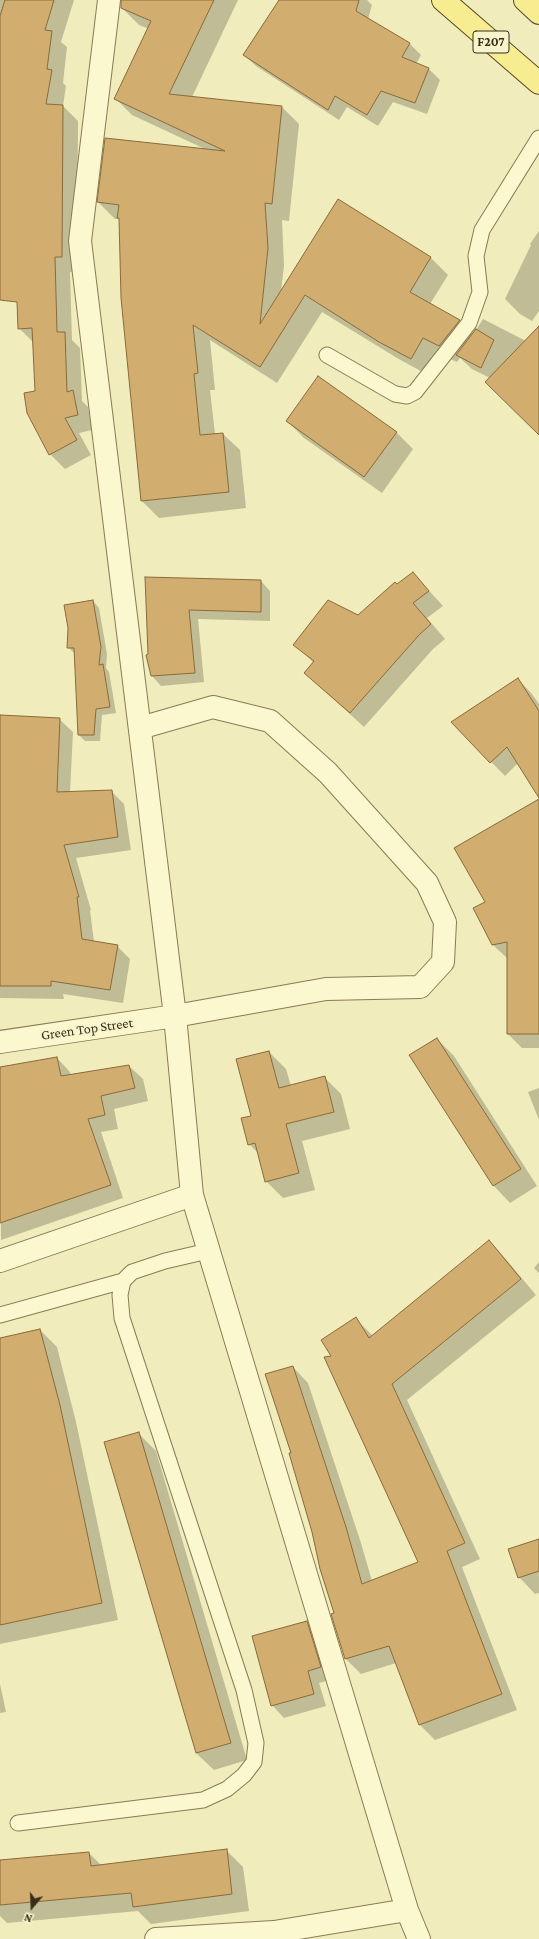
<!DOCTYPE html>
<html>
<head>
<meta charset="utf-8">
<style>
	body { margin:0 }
	#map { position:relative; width:539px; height:1939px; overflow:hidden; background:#f0ecbc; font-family:"Crimson Pro",serif }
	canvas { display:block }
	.north { position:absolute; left:12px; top:1887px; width:40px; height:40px; -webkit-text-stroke:3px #f7f4cc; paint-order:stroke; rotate:199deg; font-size:11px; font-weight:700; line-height:16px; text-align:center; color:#372e1a }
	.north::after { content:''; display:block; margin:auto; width:14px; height:18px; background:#372e1a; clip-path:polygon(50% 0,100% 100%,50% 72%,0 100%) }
</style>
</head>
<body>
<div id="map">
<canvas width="539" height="1939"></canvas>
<div class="north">N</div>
</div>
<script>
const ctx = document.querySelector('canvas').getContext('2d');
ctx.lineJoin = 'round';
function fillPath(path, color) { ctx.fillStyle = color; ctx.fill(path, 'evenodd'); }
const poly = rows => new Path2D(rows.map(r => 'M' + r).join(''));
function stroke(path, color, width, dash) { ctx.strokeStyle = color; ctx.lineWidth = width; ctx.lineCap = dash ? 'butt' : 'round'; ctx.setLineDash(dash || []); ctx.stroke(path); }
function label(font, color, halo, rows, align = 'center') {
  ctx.font = font + ' "Crimson Pro",serif'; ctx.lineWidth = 4; ctx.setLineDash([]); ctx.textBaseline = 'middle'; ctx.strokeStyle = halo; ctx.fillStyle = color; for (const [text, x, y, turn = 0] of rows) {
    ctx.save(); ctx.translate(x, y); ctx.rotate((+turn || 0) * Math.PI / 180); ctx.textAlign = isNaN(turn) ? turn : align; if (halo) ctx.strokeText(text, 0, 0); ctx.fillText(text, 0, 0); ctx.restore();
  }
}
const shadow = poly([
	[0,0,74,0,61,42,67,47,63,83,66,86,63,106,78,121,77,272,70,272,72,340,80,348,82,401,88,407,92,430,79,433,91,455,65,469,50,454,36,392,34,343,19,328,17,263,0,241],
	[122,0,238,0,192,97,282,107,299,124,289,221,282,220,284,266,281,291,339,200,431,258,448,275,430,304,459,321,473,335,483,319,526,341,539,328,539,434,490,378,472,369,460,358,457,362,440,354,428,375,397,358,322,312,277,383,210,340,215,390,210,390,215,434,223,434,240,450,246,508,159,518,142,501,120,219,115,219,98,202,205,149,132,115,115,98,149,29,139,25,122,8],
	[281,0,367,0,372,5,368,19,410,44,421,55,416,64,429,69,440,80,427,114,393,102,378,126,347,107,339,120,256,66,244,55],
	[539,231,539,311,532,321,520,314,505,299,531,245,530,244],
	[287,421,396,432,413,449,382,493,304,438],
	[413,573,443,606,427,618,445,639,433,649,364,727,305,673,314,663,295,645,358,616],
	[146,578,261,581,270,591,270,621,198,619,204,682,161,686,152,676,147,656,149,655],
	[93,601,99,608,107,654,106,668,109,672,116,713,102,715,100,741,85,741,79,735,75,654,68,647],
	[518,679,532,694,539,704,539,789,518,763,505,776,452,722],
	[0,716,59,719,73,732,70,793,111,791,124,804,131,850,76,858,91,910,90,910,94,942,117,946,130,959,123,1003,63,994,64,999,0,998],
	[539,807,539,1048,522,1048,508,1034,508,959,493,945,487,902],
	[437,1039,454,1056,537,1186,510,1203,494,1186,410,1056],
	[269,1052,286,1069,291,1086,324,1077,341,1094,350,1129,302,1141,315,1190,283,1198,266,1181,259,1154,249,1144,252,1117],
	[57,1058,70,1072,71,1076,129,1066,143,1079,148,1101,114,1109,118,1129,101,1132,123,1198,1,1240,0,1068],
	[539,1088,539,1120,528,1092],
	[489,1241,504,1257,536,1295,407,1400,480,1559,462,1567,517,1710,435,1740,420,1725,396,1663,361,1674,346,1659,292,1453,293,1367,308,1383,361,1543,372,1581,420,1563,332,1356,356,1319,373,1336],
	[539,1262,539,1273,534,1268],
	[40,1330,57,1347,76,1422,118,1620,0,1644,0,1339],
	[139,1434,156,1451,247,1760,214,1770,196,1753],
	[539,1540,539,1593,535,1594,519,1577],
	[307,1622,319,1634,333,1679,319,1683,326,1706,284,1718,272,1705],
	[0,1684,6,1712,0,1713],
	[226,1850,243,1867,249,1911,151,1924,138,1911,7,1923,0,1916,0,1861,89,1853,102,1866]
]);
const building = poly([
	[5,0,54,0,45,30,52,31,47,69,52,70,46,104,63,105,62,257,55,257,57,332,65,332,67,392,73,390,78,415,65,418,77,440,49,455,27,413,24,393,35,391,32,328,18,329,17,302,0,300,0,16,5,0],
	[121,0,214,0,169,94,282,106,272,204,265,203,268,248,260,324,338,199,431,257,410,292,460,320,439,346,423,338,411,359,379,342,305,295,260,367,193,325,198,373,194,374,200,435,223,433,229,492,141,501,121,298,119,218,117,218,119,205,97,202,105,138,225,151,114,99,151,21,121,8,121,0],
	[279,0,359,0,356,11,410,43,402,57,429,68,415,103,381,91,367,115,335,96,328,110,243,55,279,0],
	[539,326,539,435,485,382,539,326],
	[476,329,494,340,481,368,456,355,476,329],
	[318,376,397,432,364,477,286,421,318,376],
	[413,572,429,591,413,603,431,624,419,635,350,713,304,673,314,661,293,645,328,600,358,615,395,582,397,584,413,572],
	[145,577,261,580,261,612,189,610,195,673,151,676,146,655,148,654,145,577],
	[93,600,101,647,99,665,103,664,110,707,96,709,94,735,78,735,74,648,67,648,68,628,64,605,93,600],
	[518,678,539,711,539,798,507,747,490,763,451,722,518,678],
	[0,715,60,718,57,792,112,790,118,837,64,845,79,897,77,897,82,939,118,945,110,990,51,981,51,986,0,986,0,715],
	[539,799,539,1034,507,1034,507,942,492,945,473,908,485,902,454,848,539,799],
	[437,1038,521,1169,493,1186,409,1055,437,1038],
	[269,1051,279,1088,325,1076,334,1112,286,1124,299,1173,265,1182,255,1143,248,1145,241,1118,251,1116,236,1059,269,1051],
	[57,1057,61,1076,129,1065,135,1088,101,1096,105,1115,88,1119,111,1185,0,1223,0,1067,57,1057],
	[489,1240,521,1279,392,1384,465,1543,447,1551,502,1694,419,1725,389,1646,345,1659,331,1614,334,1613,320,1569,312,1532,289,1453,291,1453,265,1374,293,1366,346,1527,362,1584,418,1562,324,1357,331,1356,321,1340,356,1317,369,1338,489,1240],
	[40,1329,60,1405,102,1603,0,1625,0,1338,40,1329],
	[139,1432,231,1743,196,1753,104,1442,139,1432],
	[539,1539,539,1571,518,1578,508,1549,539,1539],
	[307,1621,321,1667,308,1671,314,1694,271,1706,252,1636,307,1621],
	[227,1849,232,1894,133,1907,131,1893,0,1905,0,1860,89,1852,91,1866,227,1849]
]);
const lane = poly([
	[327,355,395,394,407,396,415,392,469,323,480,292,476,256,482,230,539,138],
	[0,1315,123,1281],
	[18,1823,203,1800,227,1789,244,1775,254,1762,256,1743,244,1690,122,1318,120,1295,123,1281,132,1272,165,1261,208,1251]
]);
const street = poly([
	[109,0,80,241,175,1016,192,1195,407,1910,419,1939],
	[0,1042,175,1016,326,989,420,987,443,962,445,922,427,883,328,773,270,721,213,707,140,728],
	[0,1261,192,1195],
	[156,1939,274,1932,407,1910]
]);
const primary = poly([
	[443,0,539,83],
	[525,0,539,13]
]);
const shields = [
	[491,42,36]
];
const shieldNames = [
	["F207",491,42]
];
const streetNames = [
	["Green Top Street",87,1029,-8]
];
fillPath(shadow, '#0003');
fillPath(building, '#d1ad6f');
stroke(building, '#896a39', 1);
stroke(lane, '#897c55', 17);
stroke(street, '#897c55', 24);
stroke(primary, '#56482a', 24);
stroke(lane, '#fbf7cf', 15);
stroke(street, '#fbf7cf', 22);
stroke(primary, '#f7ed90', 22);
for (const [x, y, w] of shields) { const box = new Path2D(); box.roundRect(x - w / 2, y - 11, w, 22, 3); ctx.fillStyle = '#f7f4cc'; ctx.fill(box); stroke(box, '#372e1a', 1); }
label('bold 13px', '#372e1a', null, shieldNames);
label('14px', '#372e1a', '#f7f4cc', streetNames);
</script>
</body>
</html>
